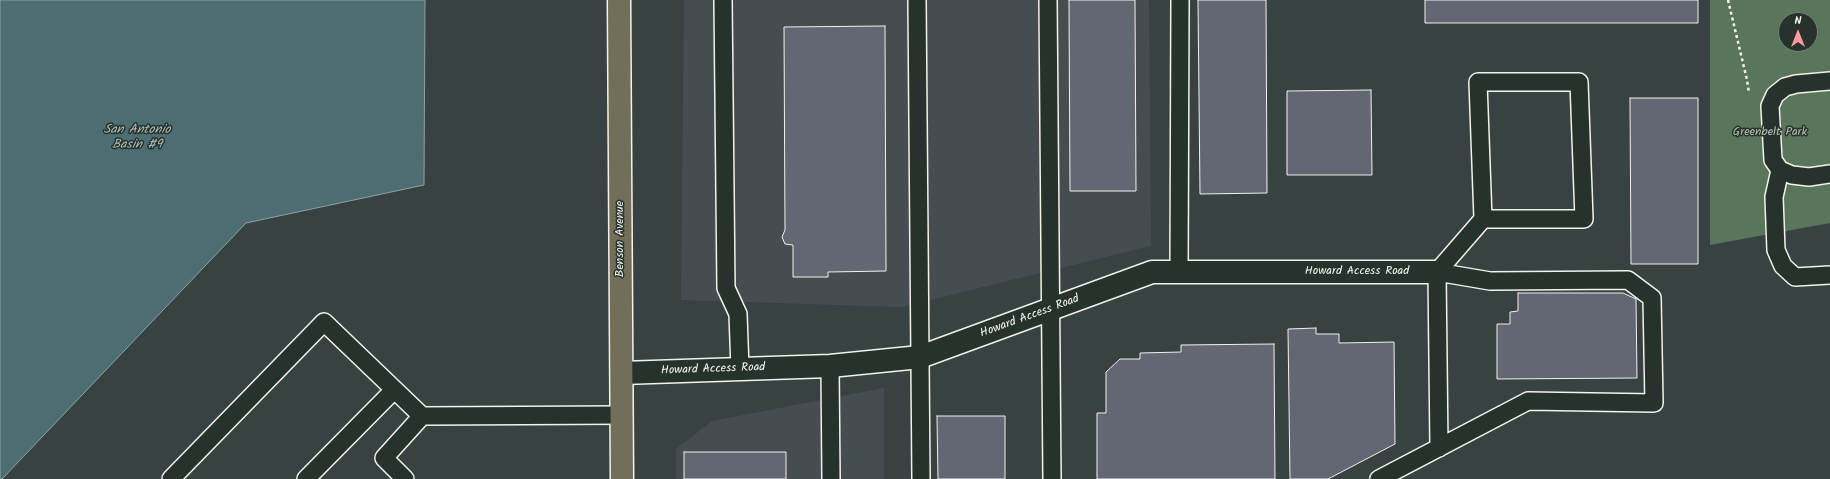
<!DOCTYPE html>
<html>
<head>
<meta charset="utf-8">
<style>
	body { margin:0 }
	#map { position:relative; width:1830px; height:479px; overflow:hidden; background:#384242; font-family:Kalam,sans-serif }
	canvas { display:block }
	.north { position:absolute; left:1778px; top:12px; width:40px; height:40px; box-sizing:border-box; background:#26332d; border:1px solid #787f78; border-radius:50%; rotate:0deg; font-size:11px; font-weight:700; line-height:16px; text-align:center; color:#f4f1e8 }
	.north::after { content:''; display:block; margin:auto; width:14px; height:18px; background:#ff9aa2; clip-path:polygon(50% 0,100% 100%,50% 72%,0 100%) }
</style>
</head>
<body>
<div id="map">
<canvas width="1830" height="479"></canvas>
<div class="north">N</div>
</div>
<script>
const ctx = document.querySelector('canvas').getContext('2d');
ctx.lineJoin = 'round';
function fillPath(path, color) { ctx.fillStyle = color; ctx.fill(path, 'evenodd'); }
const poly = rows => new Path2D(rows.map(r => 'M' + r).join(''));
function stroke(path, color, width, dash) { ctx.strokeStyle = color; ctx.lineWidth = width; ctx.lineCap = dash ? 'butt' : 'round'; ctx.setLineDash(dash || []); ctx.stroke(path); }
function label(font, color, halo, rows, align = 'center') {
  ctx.font = font + ' Kalam,sans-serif'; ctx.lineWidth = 3; ctx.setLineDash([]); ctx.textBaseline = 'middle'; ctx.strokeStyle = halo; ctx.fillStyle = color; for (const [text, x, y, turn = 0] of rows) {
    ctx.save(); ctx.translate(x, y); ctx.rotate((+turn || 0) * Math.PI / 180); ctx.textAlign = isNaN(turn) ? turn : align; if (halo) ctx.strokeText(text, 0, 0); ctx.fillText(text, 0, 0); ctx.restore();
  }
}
const built = poly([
	[684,0,1149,0,1151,246,901,307,681,300],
	[884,388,884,479,676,479,676,449,712,421]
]);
const green = poly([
	[1710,0,1830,0,1830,223,1710,245],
	[1786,20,1810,20,1810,44,1786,44]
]);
const water = poly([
	[0,0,425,0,424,185,246,223,2,479,0,479,0,0]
]);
const building = poly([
	[1069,0,1135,0,1136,191,1070,191,1069,0],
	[1198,0,1266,0,1267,193,1200,194,1198,0],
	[1425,0,1698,0,1698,23,1425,23,1425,0],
	[885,26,886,271,828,272,828,277,793,277,793,245,785,244,782,237,785,230,784,27,885,26],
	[1371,90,1372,175,1287,175,1287,91,1371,90],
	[1630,98,1698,98,1698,264,1631,264,1630,98],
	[1518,293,1623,293,1636,299,1637,378,1497,379,1497,324,1510,324,1510,312,1518,311,1518,293],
	[1316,328,1316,334,1339,334,1339,343,1394,342,1395,444,1328,479,1290,479,1288,329,1316,328],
	[1274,344,1275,479,1097,479,1097,413,1106,413,1106,372,1120,359,1140,359,1140,353,1181,352,1181,345,1274,344],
	[937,416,1005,416,1005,479,938,479,937,416],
	[684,452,786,452,786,479,684,479,684,452]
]);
const path = poly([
	[1728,0,1747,80,1749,93]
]);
const lane = poly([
	[723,0,726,288,738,314,740,369],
	[917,0,921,479],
	[1048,0,1052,479],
	[1830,81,1796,84,1785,87,1775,95,1770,106,1773,160,1780,170,1792,175,1809,177,1830,174],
	[1780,170,1774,197,1776,250,1783,266,1795,277,1830,275],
	[1179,272,1180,0],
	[830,366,831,479],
	[1439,448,1437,272,1483,219,1584,219,1579,82,1478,82,1483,219],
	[171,479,324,322,422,416,622,415],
	[306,479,394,390],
	[405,479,384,458,422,416],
	[1379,479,1528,401,1654,403,1652,298,1628,280,1490,281,1437,272]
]);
const street = poly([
	[622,373,830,366,920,357,1152,272,1437,272]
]);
const primary = poly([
	[619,0,622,479]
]);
const parkNames = [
	["Greenbelt Park",1770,133]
];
const streetNames = [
	["Benson Avenue",621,239,-90],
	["Howard Access Road",1357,272],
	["Howard Access Road",1030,317,-20],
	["Howard Access Road",713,370,-2]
];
const waterNames = [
	["San Antonio",137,131],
	["Basin #9",137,146]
];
fillPath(built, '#454d51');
fillPath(green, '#59755b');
fillPath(water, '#4c6e72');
stroke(water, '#8fa2a1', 1);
fillPath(building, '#636673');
stroke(building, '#f4f1e8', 1);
stroke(lane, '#f4f1e8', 20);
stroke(street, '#f4f1e8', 25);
stroke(primary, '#f4f1e8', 25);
stroke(path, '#f4f1e8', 2.5, [3, 3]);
stroke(lane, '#26332d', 17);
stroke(street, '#26332d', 22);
stroke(primary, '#716e59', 22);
label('12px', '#b6bfb0', '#26332d', parkNames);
label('12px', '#f4f1e8', '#26332d', streetNames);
label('italic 13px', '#b1bdb9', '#26332d', waterNames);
</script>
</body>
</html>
